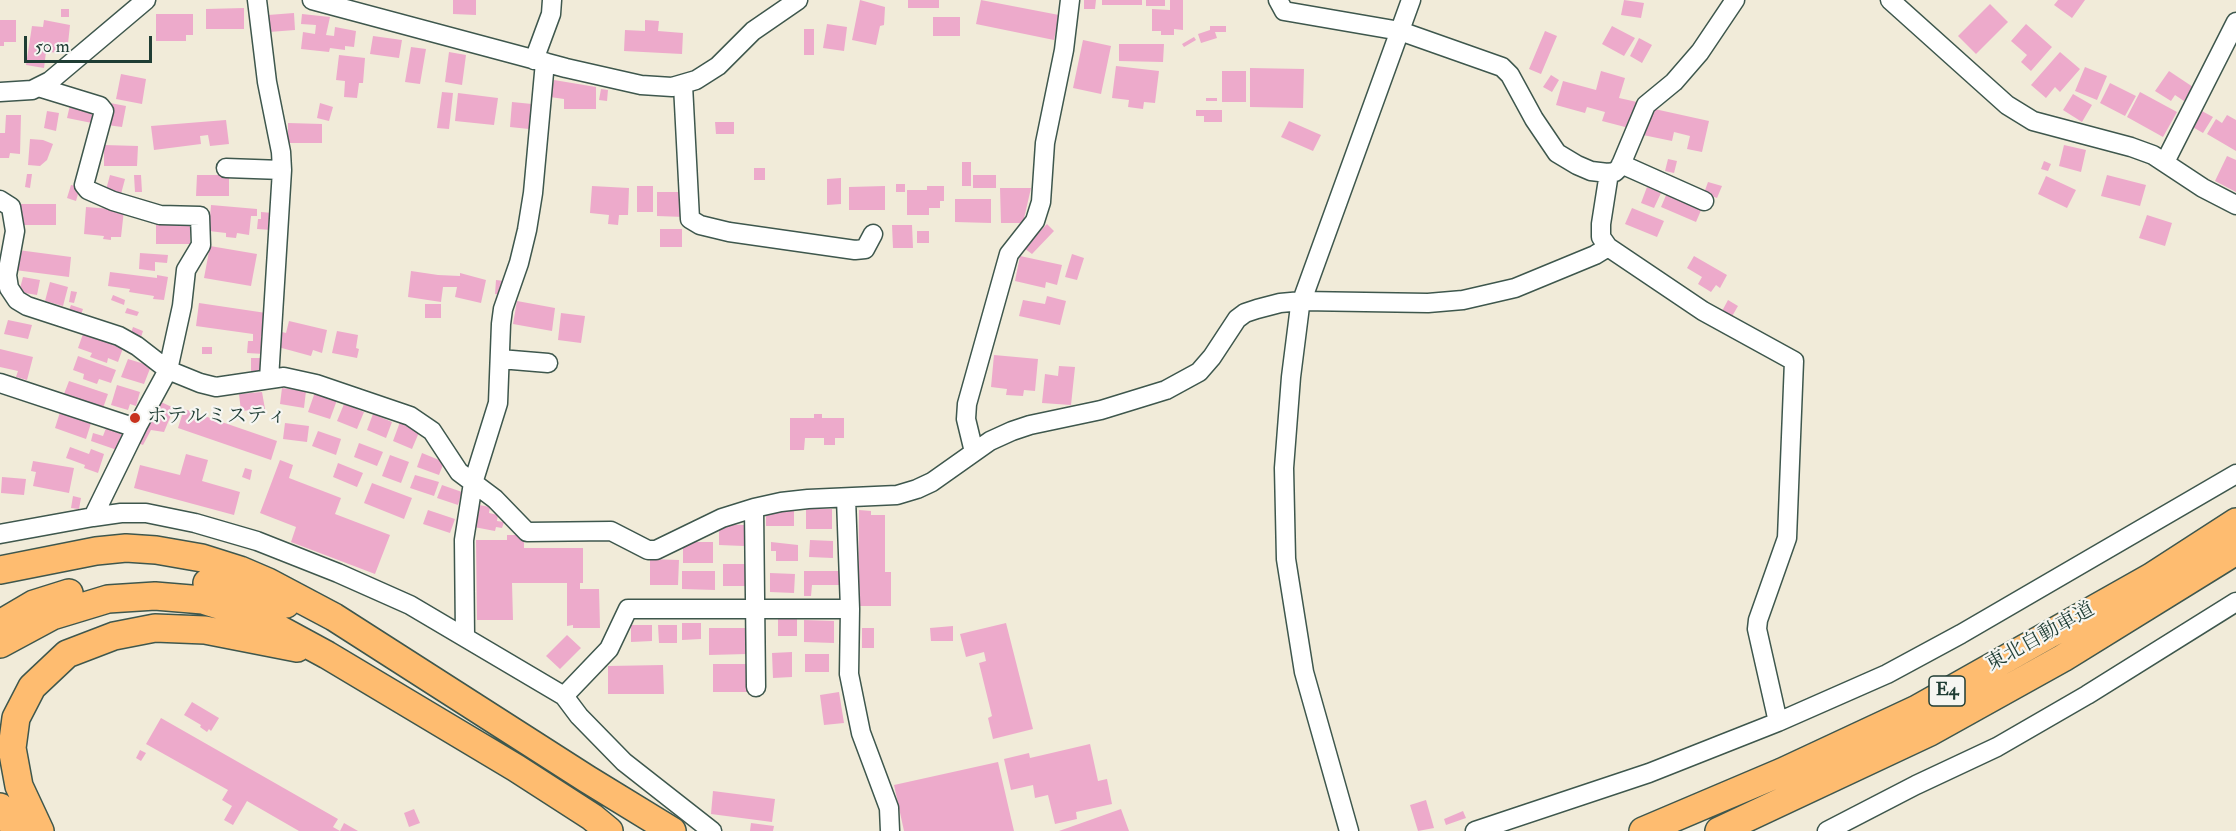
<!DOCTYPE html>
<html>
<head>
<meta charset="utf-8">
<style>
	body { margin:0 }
	#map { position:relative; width:2236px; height:831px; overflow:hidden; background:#f1ebd9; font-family:"IM FELL Double Pica",serif }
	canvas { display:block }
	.scale { position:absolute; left:24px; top:36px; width:128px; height:27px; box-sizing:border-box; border:3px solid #1f3d34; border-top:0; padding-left:8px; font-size:18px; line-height:21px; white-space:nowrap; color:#1f3d34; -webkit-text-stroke:4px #f6f6f2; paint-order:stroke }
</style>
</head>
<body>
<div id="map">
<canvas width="2236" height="831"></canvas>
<div class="scale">50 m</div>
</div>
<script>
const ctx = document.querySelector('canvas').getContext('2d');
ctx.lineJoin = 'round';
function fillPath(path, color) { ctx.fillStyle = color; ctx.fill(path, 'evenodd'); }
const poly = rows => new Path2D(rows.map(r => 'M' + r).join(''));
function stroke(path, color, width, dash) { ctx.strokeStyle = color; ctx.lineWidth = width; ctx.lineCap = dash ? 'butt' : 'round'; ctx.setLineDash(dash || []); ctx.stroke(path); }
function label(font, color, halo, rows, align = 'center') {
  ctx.font = font + ' "IM FELL Double Pica","Noto Serif JP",serif'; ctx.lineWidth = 4.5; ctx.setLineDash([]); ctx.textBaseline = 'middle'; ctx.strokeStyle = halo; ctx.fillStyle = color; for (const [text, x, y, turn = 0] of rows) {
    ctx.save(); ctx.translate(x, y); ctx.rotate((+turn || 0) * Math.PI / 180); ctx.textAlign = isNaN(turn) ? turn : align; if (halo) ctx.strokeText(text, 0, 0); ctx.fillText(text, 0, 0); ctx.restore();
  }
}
const building = poly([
	[453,0,476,0,476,15,453,14],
	[860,0,885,7,884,25,880,26,876,45,852,40],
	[908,0,939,0,939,8,908,8],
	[981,0,1059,15,1054,40,976,24],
	[1084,0,1096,0,1095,9,1084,9],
	[1102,0,1142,0,1142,5,1102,5],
	[1146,0,1165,0,1165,6,1146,6],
	[1170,0,1183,0,1183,30,1174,29,1174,35,1161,35,1161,31,1152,31,1152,9,1170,10],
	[1624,0,1644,3,1641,18,1621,15],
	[2058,0,2085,0,2072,18,2054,5],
	[1990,4,2008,22,1976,54,1958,36],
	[244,8,244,29,206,29,206,9],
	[61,9,69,9,69,17,61,17],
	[294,13,295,30,269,32,268,15],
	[156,14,193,14,193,35,186,35,186,41,156,41],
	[302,14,330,17,326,35,334,36,335,27,356,31,354,47,345,46,345,50,330,48,329,52,301,49,303,32,315,34,316,25,301,24],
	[933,17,960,17,960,36,933,36],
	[0,20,16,20,16,42,4,42,4,46,0,46],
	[44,20,70,25,67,53,46,52,44,68,26,65,32,26,43,27],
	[645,20,659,21,658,31,683,33,682,54,624,51,625,30,645,31],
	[827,24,847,27,844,51,823,48],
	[2026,24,2052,47,2031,71,2021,62,2027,55,2011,41],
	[1210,26,1226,26,1226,32,1215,32,1217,38,1201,43,1198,34,1210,30],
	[1612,26,1635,38,1624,56,1602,44],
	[804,29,814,29,814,55,804,55],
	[1545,31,1557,36,1541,74,1529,69],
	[373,36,402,40,399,58,370,54],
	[1194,37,1196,40,1184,47,1182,44],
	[1639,38,1652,45,1642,63,1630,56],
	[1083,40,1111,46,1101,94,1073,88],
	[1119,44,1164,44,1163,62,1119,61],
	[411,47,426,49,420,84,405,82],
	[449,52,466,55,462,85,445,82],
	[2060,52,2080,69,2060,92,2055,87,2046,98,2031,85],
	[339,55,365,58,363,83,359,83,357,98,344,97,345,81,336,80],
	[1116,66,1159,71,1155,103,1144,102,1143,109,1128,107,1129,100,1112,98],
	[2085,67,2107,76,2097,100,2075,91],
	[1250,68,1304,69,1303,108,1250,107],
	[1222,71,1246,71,1246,102,1222,102],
	[1601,71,1625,78,1619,98,1637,102,1629,128,1602,121,1605,112,1587,107,1585,113,1556,105,1563,81,1596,90],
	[2169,71,2193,87,2184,101,2175,95,2171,101,2155,91],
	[121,74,146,79,142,104,116,99],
	[1551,75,1559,80,1552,92,1543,87],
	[554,80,596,87,596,109,564,109,564,99,550,97],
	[2110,83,2136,96,2125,116,2100,103],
	[601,89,608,90,607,101,599,100],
	[442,92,453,93,449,129,437,128],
	[2140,92,2177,112,2163,137,2127,117],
	[458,93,498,98,494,125,455,121],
	[2073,94,2092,105,2082,122,2063,110],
	[1206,98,1217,98,1217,101,1206,101],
	[512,102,532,104,529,129,510,127],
	[110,103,126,106,122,127,107,125],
	[320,103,333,107,329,121,317,118],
	[70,105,95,112,92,123,67,118],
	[1650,108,1709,121,1702,152,1687,149,1690,136,1674,132,1672,141,1643,135],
	[1196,110,1222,110,1222,122,1204,122,1204,116,1196,116],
	[2200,110,2213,117,2203,133,2191,126],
	[47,111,59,113,56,131,44,128],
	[6,115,21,115,20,154,10,153,9,158,0,158,0,133,5,133],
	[2227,115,2236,120,2236,151,2207,134,2216,119,2222,123],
	[226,120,229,144,210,146,208,135,200,136,201,144,154,150,151,126],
	[1289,121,1321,135,1313,151,1281,137],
	[715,122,734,122,734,134,716,134],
	[288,123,322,124,322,143,288,143],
	[30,139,43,140,53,144,47,160,40,166,28,165],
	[104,145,138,146,137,166,104,166],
	[2064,145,2086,150,2081,172,2059,166],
	[2227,156,2236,160,2236,192,2215,181],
	[1668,159,1677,161,1674,173,1665,171],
	[2044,161,2051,164,2048,171,2041,169],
	[962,162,971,162,971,186,962,186],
	[754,168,765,168,765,180,754,180],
	[27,174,32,174,30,188,25,187],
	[110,175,125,179,121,194,106,190],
	[134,175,141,175,142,192,135,192],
	[197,175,229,175,229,196,196,196],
	[973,175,996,175,996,188,973,188],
	[2107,175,2146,185,2140,206,2101,196],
	[2046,176,2076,190,2067,208,2038,194],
	[841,178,841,204,827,205,827,179],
	[1708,182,1722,186,1717,198,1704,193],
	[896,184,905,184,905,192,896,192],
	[71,185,80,187,76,201,67,198],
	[592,186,629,188,628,215,619,215,618,225,608,224,609,215,590,213],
	[637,186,653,186,653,212,637,212],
	[885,186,885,210,849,210,849,187],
	[927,186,944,186,944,201,940,201,940,208,929,208,929,215,907,215,907,190,927,190],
	[1647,187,1661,193,1654,208,1641,203],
	[1000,188,1031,188,1023,223,1001,223],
	[657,192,684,192,684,217,657,216],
	[1667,193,1702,208,1696,222,1661,207],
	[955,199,991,199,991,223,955,222],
	[20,204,56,204,56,225,20,225],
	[211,205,257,209,257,216,251,216,249,235,237,233,236,238,226,237,226,233,209,231],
	[86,207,124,210,121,237,111,237,111,240,103,239,104,236,84,234],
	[1632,208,1664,221,1657,237,1625,224],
	[261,212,273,213,272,230,257,229,258,219,261,219],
	[2147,215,2172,223,2165,246,2139,238],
	[156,221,190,221,190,244,156,244],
	[1047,224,1054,231,1032,254,1024,248],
	[892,225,912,225,913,248,893,248],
	[660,229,682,229,682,247,660,247],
	[917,231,929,231,929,243,917,243],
	[210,246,257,254,251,286,204,278],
	[18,250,71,257,69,277,15,270],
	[140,253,168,255,167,263,155,262,155,271,139,269],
	[1072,254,1084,258,1077,280,1065,277],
	[1020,256,1062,265,1057,285,1046,282,1045,288,1015,281],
	[1694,256,1727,275,1720,288,1716,285,1711,292,1698,284,1702,277,1687,268],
	[411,271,438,275,460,276,460,273,486,280,481,303,455,297,457,287,443,287,441,302,408,297],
	[110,272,157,278,157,275,168,277,164,300,153,299,154,296,129,292,130,289,108,286],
	[23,277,40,280,37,295,19,292],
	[496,280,504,281,502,295,495,294],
	[50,282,68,287,63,306,45,301],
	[71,291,77,292,74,303,69,302],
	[113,295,125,300,124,305,111,300],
	[1047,296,1066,301,1060,325,1019,316,1023,300,1045,304],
	[1728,300,1738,306,1731,318,1721,313],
	[517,301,555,308,552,331,513,324],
	[199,303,266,313,263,336,261,336,261,341,264,341,264,354,247,353,248,341,253,341,253,334,196,326],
	[425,304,441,304,441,318,425,318],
	[71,305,83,309,80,318,68,313],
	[127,308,139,312,137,316,125,313],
	[561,313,585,316,581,343,558,340],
	[8,320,32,325,28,339,4,334],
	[289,321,327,330,322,353,313,350,311,356,278,347,282,332,286,333],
	[133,327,143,331,140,340,130,336],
	[337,331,358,335,356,348,359,349,357,358,332,353],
	[83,334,123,348,118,362,108,358,107,363,90,357,92,353,78,348],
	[202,347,212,347,212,354,202,354],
	[0,349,33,357,27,380,16,377,18,371,0,367],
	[994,355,1038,359,1035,391,1024,390,1023,396,1006,395,1007,389,991,387],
	[78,356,116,370,111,383,99,379,97,384,83,379,84,374,73,370],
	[251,358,262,358,262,371,251,371],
	[128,359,151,366,144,384,121,377],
	[1059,366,1075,367,1071,405,1042,403,1045,374,1058,376],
	[69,381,108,394,103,408,91,404,90,407,74,402,75,398,64,394],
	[117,385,140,392,136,406,130,404,128,410,111,405],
	[282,388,306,391,304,408,280,404],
	[262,392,265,409,241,411,239,394],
	[315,392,337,400,330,419,308,412],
	[161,402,174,408,164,432,151,430,143,445,135,442],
	[344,404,364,412,357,429,337,421],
	[61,409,92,420,86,439,55,428],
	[184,409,277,441,271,460,178,428],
	[373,414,392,422,386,438,367,430],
	[814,414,822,414,822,418,844,418,844,438,835,438,835,445,824,445,824,438,805,438,804,450,790,450,790,418,814,418],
	[400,422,420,430,412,449,393,441],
	[108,423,124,428,117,450,91,441,93,433,103,436],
	[285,423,309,426,307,442,283,439],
	[318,431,341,439,336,455,312,446],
	[359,443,383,452,377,466,354,457],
	[70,447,89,454,91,449,104,454,98,473,84,468,85,465,66,458],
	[422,453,444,462,439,475,417,467],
	[186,454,208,460,202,481,240,492,234,515,134,488,140,465,180,475],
	[390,455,409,462,401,483,382,476],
	[280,460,293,465,289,478,341,498,335,514,390,535,375,574,291,542,296,527,260,513],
	[33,461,74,468,69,493,33,486,36,472,31,471],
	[338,463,363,473,357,487,333,477],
	[245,468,252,470,250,480,242,477],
	[415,475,439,482,434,496,410,488],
	[2,477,26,479,24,495,1,493],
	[372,483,412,498,404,519,364,503],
	[442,485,462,492,458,505,437,498],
	[73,496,81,498,79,509,71,508],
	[479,505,490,507,489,513,498,515,497,521,504,522,502,528,496,527,495,531,474,527],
	[806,508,832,509,832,529,806,529],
	[428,510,455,519,450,533,423,524],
	[859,510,871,511,871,515,885,515,885,572,891,572,891,606,858,606],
	[766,511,794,511,794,526,766,526],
	[719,524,744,525,744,546,719,545],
	[507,535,524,535,524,548,583,548,583,583,580,583,580,589,599,589,600,628,573,628,573,625,567,626,567,583,512,583,513,620,477,620,476,540,507,540],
	[810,540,833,541,833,558,809,557],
	[683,542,713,542,713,563,683,563],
	[771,542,798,545,798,561,776,561,776,551,771,551],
	[650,559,679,560,678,585,650,585],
	[723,564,746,564,745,586,723,586],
	[682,571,715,571,715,590,682,589],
	[804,571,839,571,839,585,812,585,811,596,804,596],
	[770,573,795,574,794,593,770,592],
	[778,619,797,619,797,636,778,636],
	[804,620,834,621,834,643,804,642],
	[682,623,701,623,701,639,682,640],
	[1006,623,1033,729,993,739,988,718,992,716,979,663,986,661,984,652,966,657,960,634],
	[631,625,652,625,652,641,631,642],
	[658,625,677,625,677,643,659,643],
	[953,626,953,641,931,641,930,628],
	[709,628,747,628,747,654,709,655],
	[862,628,874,628,874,648,862,648],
	[567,635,581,648,560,669,546,656],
	[792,652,792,677,773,678,772,653],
	[805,654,829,654,829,672,805,672],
	[713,664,747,664,747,692,713,692],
	[663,665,664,694,608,694,608,666],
	[839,692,844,723,824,725,820,695],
	[192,702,219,718,211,731,209,729,207,732,200,727,201,725,184,715],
	[161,718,338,819,333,827,340,831,344,823,358,831,299,831,247,801,233,825,224,820,232,806,222,800,228,790,146,744],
	[1090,744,1098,781,1107,779,1112,804,1076,812,1077,819,1055,824,1048,795,1035,798,1033,785,1011,790,1004,759,1029,753,1030,758],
	[140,750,146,753,141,761,136,758],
	[998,762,1014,831,904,831,894,785],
	[713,791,775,799,772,822,711,814],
	[1426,800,1434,828,1418,831,1410,805],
	[414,809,420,823,409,827,404,813],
	[1121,809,1129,831,1059,831],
	[1463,811,1466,818,1446,825,1444,819],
	[751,823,774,826,773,831,750,831]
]);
const minor = poly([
	[257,0,267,82,281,152,282,170,269,379],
	[312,0,566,68,641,85,672,87,696,80,718,66,753,31,798,0],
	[1278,0,1284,11,1400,31,1502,67,1510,75,1534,119,1557,153,1577,165,1591,171,1608,173,1615,172,1620,167,1646,105,1674,82,1700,52,1735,0],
	[1890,0,2007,105,2033,121,2131,147,2153,155,2203,188,2236,205],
	[534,60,551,14,552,0],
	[683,85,690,219,700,225,729,232,855,250,865,249,873,234],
	[38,87,100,106,104,111,84,185,88,190,113,201,160,215,200,216,201,245,186,270,182,306,168,370,138,425,93,517],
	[0,92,32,90,50,81,146,0],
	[2165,162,2236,22],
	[1621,164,1704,201],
	[226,168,282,170],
	[1609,173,1601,224,1601,237,1608,247,1703,311,1794,361,1787,538,1758,620,1757,629,1778,722],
	[0,200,11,207,15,231,7,275,9,288,17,300,27,306,119,336,137,346,168,370,200,383,216,387,284,377,316,384,410,416,432,431,459,472,495,499,527,532,611,531,648,550,656,550,722,518,754,508,781,502,808,499,897,495,917,489,932,482,990,441,1012,431,1030,425,1101,410,1166,390,1199,372,1212,357,1237,319,1245,313,1257,309,1280,303,1302,301,1428,303,1463,300,1515,288,1595,255,1608,247],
	[500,359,548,363],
	[0,383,136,428],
	[974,452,966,419,967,404,1009,254,1035,221,1041,202,1045,143,1064,50,1070,0],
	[846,498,850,609,849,674,861,733,889,808,890,831],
	[754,508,756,687],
	[0,534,93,517,121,513,146,513,195,523,257,541,338,573,410,605,564,696,579,716,624,762,712,831],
	[465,636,464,540,473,483,498,403,501,324,503,309,519,263,527,230,533,193,545,62],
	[564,696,609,649,628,609,850,609],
	[1349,831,1304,672,1286,559,1284,468,1291,377,1300,306,1411,0],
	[1475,831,1649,773,1778,722,1887,674,1961,634,2236,474],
	[1827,831,1916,785,1997,747,2087,695,2236,602]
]);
const highway = poly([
	[0,570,96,551,126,548,156,550,202,558,240,570,268,582,334,617,587,779,672,831],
	[207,583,286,604],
	[0,624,34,604,69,593],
	[0,644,52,616,108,599,155,596,203,600,257,617,327,655,516,768,592,817,609,831],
	[0,807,17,831],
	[40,831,19,786,12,748,16,718,32,687,67,654,114,636,155,628,205,630,297,648],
	[1643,831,1782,772,1917,709,2151,577,2236,522],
	[1719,831,1930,732,2063,658,2236,551]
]);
const markers = [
	[135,418,6,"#c8321e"]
];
const shields = [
	[1947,691,36]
];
const shieldNames = [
	["E4",1947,691]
];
const poiNames = [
	["ホテルミスティ",147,418]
];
const streetNames = [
	["東北自動車道",2041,638,-29]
];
fillPath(building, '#edaacb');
stroke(minor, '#3e574d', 21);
stroke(highway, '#3e574d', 30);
stroke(minor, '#fff', 18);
stroke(highway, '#febc70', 27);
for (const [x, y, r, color] of markers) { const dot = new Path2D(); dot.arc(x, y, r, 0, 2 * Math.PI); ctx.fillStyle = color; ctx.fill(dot); stroke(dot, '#f6f6f2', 2); }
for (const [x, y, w] of shields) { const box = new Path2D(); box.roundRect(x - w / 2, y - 15, w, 30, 4.5); ctx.fillStyle = '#f6f6f2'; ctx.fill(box); stroke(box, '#1f3d34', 1.5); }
label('bold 18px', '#1f3d34', null, shieldNames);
label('20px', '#1f3d34', '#f6f6f2', poiNames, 'left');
label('20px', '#1f3d34', '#f6f6f2', streetNames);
</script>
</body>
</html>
